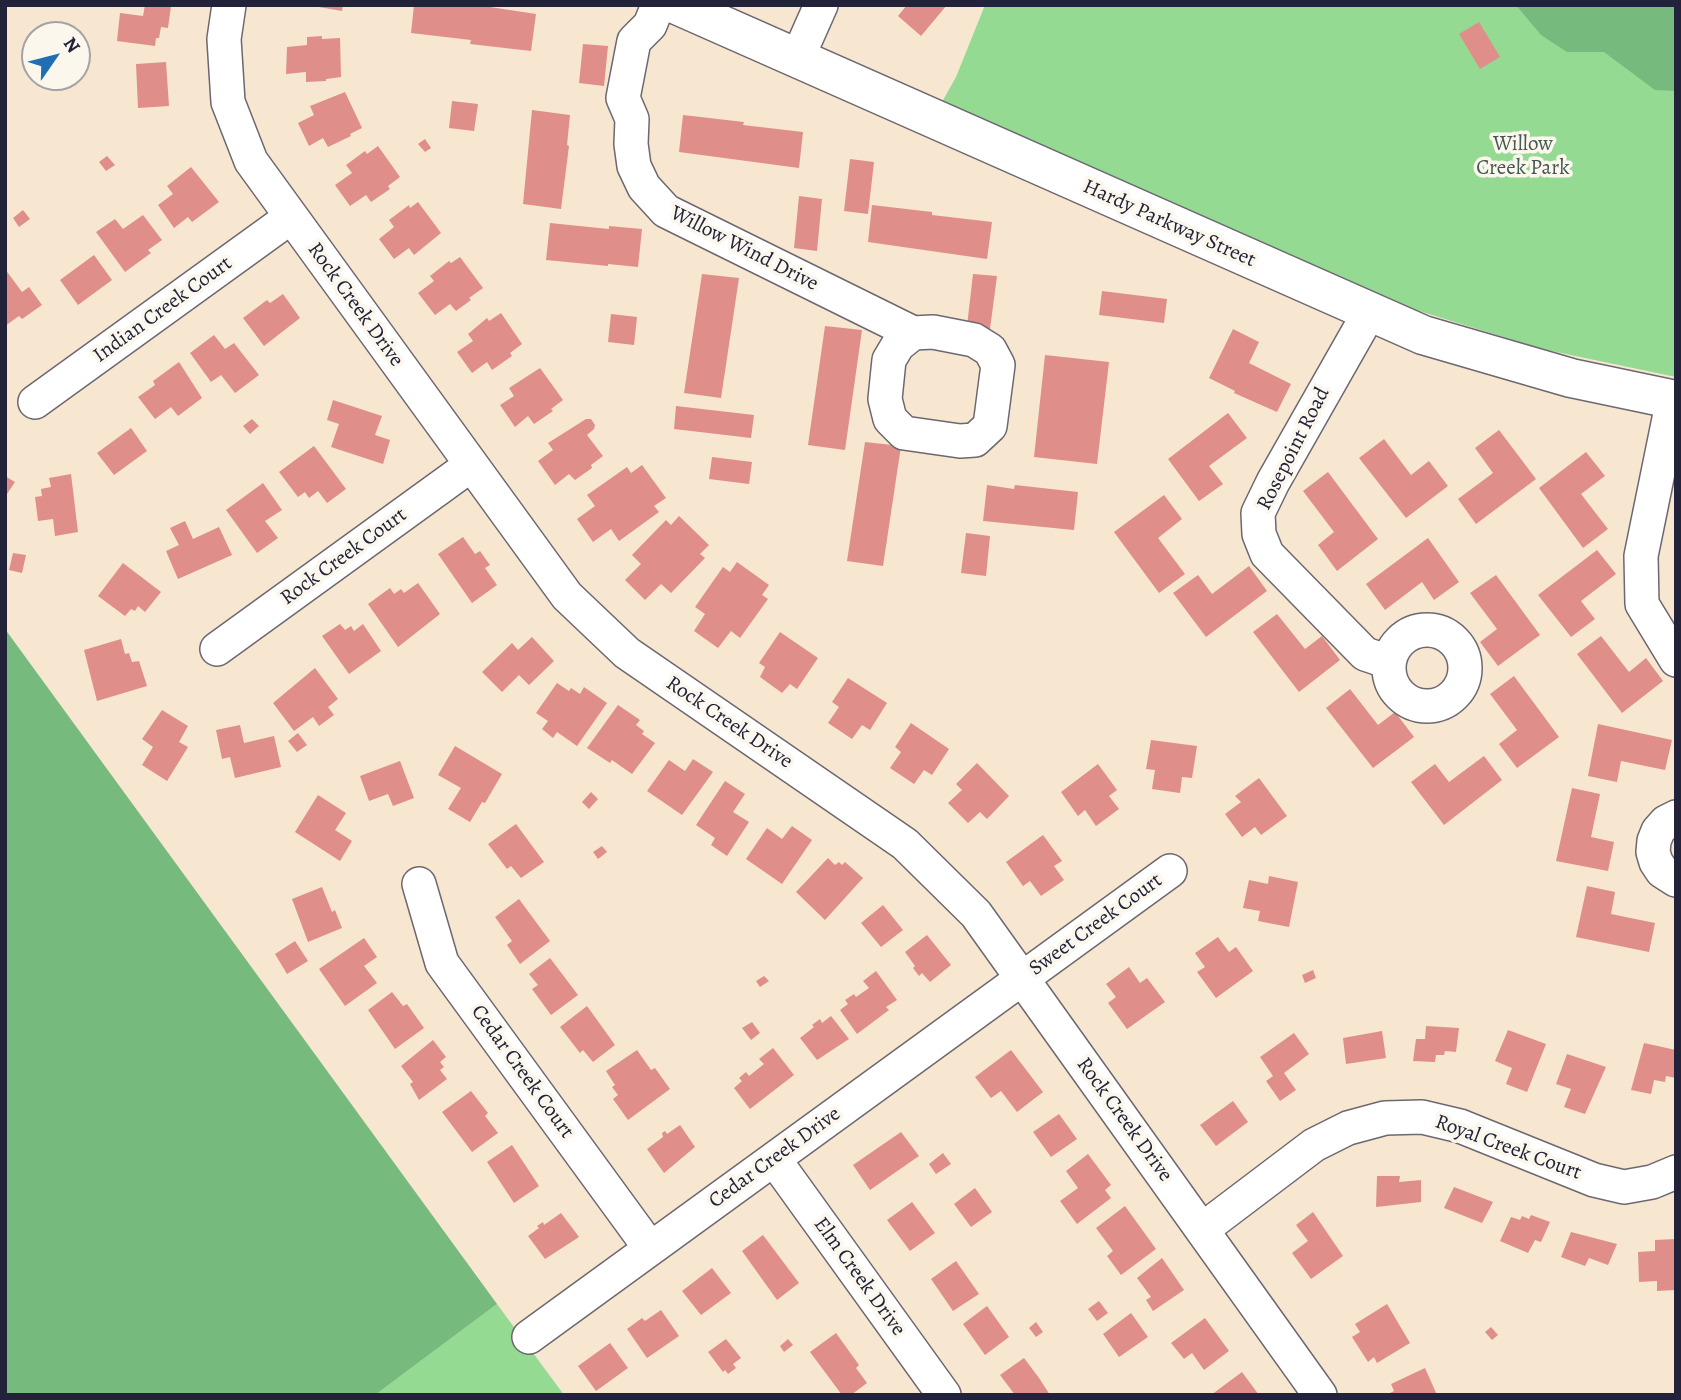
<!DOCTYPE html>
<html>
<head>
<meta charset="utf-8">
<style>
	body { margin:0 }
	#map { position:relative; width:1681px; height:1400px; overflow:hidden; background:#f7e7d1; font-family:Alegreya,serif }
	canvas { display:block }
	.frame { position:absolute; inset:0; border:7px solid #22223b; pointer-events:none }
	.north { position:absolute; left:21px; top:21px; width:70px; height:70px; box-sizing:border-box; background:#fbf7ec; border:2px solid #a4a2a5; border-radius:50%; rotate:55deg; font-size:19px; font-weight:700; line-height:28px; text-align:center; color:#22223b }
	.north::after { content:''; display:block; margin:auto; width:24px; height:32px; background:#1f6fb2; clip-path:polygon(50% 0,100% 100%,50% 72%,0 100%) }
</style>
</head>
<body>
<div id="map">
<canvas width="1681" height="1400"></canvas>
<div class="frame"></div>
<div class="north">N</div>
</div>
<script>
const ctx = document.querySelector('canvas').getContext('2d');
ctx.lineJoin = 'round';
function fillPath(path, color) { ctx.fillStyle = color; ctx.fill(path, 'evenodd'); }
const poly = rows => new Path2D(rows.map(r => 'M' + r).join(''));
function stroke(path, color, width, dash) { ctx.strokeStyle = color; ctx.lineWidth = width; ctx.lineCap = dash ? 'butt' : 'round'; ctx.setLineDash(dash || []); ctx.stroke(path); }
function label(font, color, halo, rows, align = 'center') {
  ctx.font = font + ' Alegreya,serif'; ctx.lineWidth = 7; ctx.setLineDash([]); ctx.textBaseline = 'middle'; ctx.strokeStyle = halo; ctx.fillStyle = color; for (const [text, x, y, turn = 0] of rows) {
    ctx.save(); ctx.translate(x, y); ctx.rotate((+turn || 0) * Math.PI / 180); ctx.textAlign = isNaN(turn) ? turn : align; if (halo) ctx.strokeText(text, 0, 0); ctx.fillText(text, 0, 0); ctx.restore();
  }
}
const green = poly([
	[985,5,1676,5,1676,377,1542,349,1403,306,942,102,956,77],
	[497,1304,564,1395,375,1395]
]);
const forest = poly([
	[1516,5,1676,5,1676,91,1655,90,1604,52,1567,52,1541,35],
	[5,629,497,1304,375,1395,5,1395]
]);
const building = poly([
	[145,5,171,6,168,28,161,27,159,38,156,38,155,46,117,41,120,13,143,16],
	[307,5,343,5,342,11],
	[414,5,477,5,536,14,531,51,470,44,471,40,411,33],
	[907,5,947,5,921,36,898,16],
	[1479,22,1500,57,1480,69,1459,34],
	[322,36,322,39,340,38,341,77,326,79,326,81,306,82,306,72,286,74,287,47,307,45,307,37],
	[583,44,608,46,604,86,579,83],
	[166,62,169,106,138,108,136,64],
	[345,92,362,128,350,134,351,136,328,147,323,138,309,146,298,123,314,115,310,106],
	[452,101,478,104,474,131,449,128],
	[532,110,570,115,567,145,569,146,561,209,523,204],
	[683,115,744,122,743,125,803,132,799,168,679,152],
	[425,139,431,148,425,152,418,144],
	[378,146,400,177,388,186,390,189,371,202,366,195,350,206,335,185,352,173,346,165,365,151,367,154],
	[107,156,115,165,106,171,99,162],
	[850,159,874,162,868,214,844,211],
	[191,167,219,202,192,222,188,217,174,228,158,205,173,194,167,186],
	[799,196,822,199,817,251,794,248],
	[418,202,441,233,414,255,409,248,394,259,379,239,394,227,389,220,409,205,410,208],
	[872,205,932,212,932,215,992,222,987,259,868,242],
	[23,210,30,219,19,227,13,218],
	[143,215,162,240,148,250,151,253,125,272,96,232,115,219,123,229],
	[550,223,609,229,609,226,642,229,638,267,608,264,608,266,546,260],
	[94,255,112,280,78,305,60,280],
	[460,257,483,288,469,298,471,300,456,311,450,304,435,315,418,293,434,281,430,276,449,261,451,263],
	[5,269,22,292,29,287,42,305,22,319,19,316,5,326],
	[702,274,739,278,721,398,684,393],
	[973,274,997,276,990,329,967,326],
	[1102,291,1167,299,1164,323,1099,315],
	[283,294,300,318,264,346,243,318,267,300,270,303],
	[501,313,522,344,510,353,512,356,492,370,487,362,472,373,457,352,473,341,468,334,487,318,489,321],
	[611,314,637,317,634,345,608,342],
	[825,326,862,330,845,450,808,445],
	[1233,329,1259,342,1249,363,1291,384,1277,412,1234,393,1235,391,1209,378],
	[214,335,225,349,234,343,259,375,235,393,221,375,211,382,190,353],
	[1045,355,1109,362,1097,464,1034,457],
	[179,362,202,398,178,416,171,407,155,419,138,397,155,385,153,381],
	[540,368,563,400,551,409,553,411,534,424,528,416,515,427,500,405,514,396,509,388],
	[333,400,382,416,375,435,390,440,383,464,331,447,339,424,327,420],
	[676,406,754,415,751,438,674,429],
	[1228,413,1247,438,1209,466,1223,484,1199,501,1168,459],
	[252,419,259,426,250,434,243,426],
	[586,419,591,419,595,425,594,429,587,435,603,456,591,465,592,468,575,480,569,474,555,485,538,461,553,450,548,443],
	[131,428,147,451,114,475,97,453],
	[1499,430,1536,479,1476,524,1458,499,1493,473,1475,448],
	[1384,439,1411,475,1429,461,1448,486,1406,518,1359,458],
	[865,442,901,446,883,566,847,561],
	[314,446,346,489,327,503,318,491,309,498,305,492,298,497,279,472],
	[1586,452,1605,476,1581,494,1608,529,1583,548,1539,488],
	[712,457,752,462,749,484,709,479],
	[642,465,666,498,654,506,659,512,619,541,611,529,593,542,577,519,595,506,587,495,627,467,631,473],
	[1328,472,1378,539,1337,571,1318,545,1334,532,1303,491],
	[71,474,78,532,55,536,53,519,38,521,35,497,42,496,41,489,51,487,49,478],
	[5,476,15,482,5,497],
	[263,483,282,510,265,521,278,538,257,553,226,510],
	[987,485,1014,489,1015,485,1078,492,1074,530,983,521],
	[1164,495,1182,519,1158,538,1185,574,1159,593,1114,532],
	[679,516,709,545,700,554,705,558,671,593,661,584,645,600,625,580,641,564,632,555,666,520,671,525],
	[185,521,193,539,219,527,232,555,178,579,166,551,179,545,170,528],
	[966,533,990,536,986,576,961,573],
	[463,537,475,554,480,551,490,565,485,568,497,585,472,603,438,554],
	[1428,538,1459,582,1434,600,1422,582,1385,610,1366,584],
	[1597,550,1616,574,1581,601,1595,619,1571,637,1538,595],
	[13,553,26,555,22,573,9,570],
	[737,562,769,585,762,595,768,599,740,638,731,631,718,648,694,631,705,614,695,607,723,567,730,572],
	[123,563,161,592,145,612,138,606,135,611,131,609,125,616,98,596],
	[1249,566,1267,591,1206,637,1173,593,1198,575,1212,594],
	[1496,575,1540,635,1498,666,1480,642,1497,629,1470,593],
	[418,583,440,614,398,647,368,604,390,588,394,594,401,589,404,593],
	[1277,614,1305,649,1322,636,1340,660,1299,692,1253,632],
	[340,624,345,630,351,626,354,631,363,624,381,651,349,674,322,636],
	[780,632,818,658,797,689,790,684,782,693,760,677,765,667,759,663],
	[1601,636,1629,672,1646,658,1663,681,1622,713,1577,654],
	[532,637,554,661,529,685,519,675,502,692,482,672,512,643,518,650],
	[121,639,125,654,129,653,132,662,139,661,147,686,97,701,84,650],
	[315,668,338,699,328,707,334,715,319,726,313,717,294,731,273,703],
	[1514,676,1559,737,1517,768,1499,744,1517,730,1490,694],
	[848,678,887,703,870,730,862,725,852,739,828,723,839,707,832,702],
	[557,683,569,691,571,688,580,694,584,687,607,703,577,746,557,732,553,738,542,729,548,721,536,713],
	[1350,689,1378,725,1395,712,1414,737,1373,768,1326,708],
	[618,705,640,720,636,725,644,731,642,734,655,743,632,774,612,760,610,763,587,748],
	[162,710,188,726,179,742,188,747,167,781,142,765,153,747,142,739],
	[911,723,949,749,932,775,924,770,914,784,890,768,901,752,895,747],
	[1598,724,1672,740,1665,770,1621,761,1617,782,1588,776],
	[240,725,244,743,274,736,281,767,235,778,230,757,222,759,216,730],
	[298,733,307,745,297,752,288,741],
	[1151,740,1197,746,1192,778,1182,777,1180,793,1152,789,1155,770,1146,769],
	[455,746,502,774,485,803,482,802,470,822,448,809,461,788,438,775],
	[1484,756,1502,780,1444,825,1411,782,1435,764,1449,782],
	[693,759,713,772,682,815,647,791,669,760,685,771],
	[400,761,414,798,393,806,388,794,369,801,360,776],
	[977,763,1009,796,987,819,980,812,968,823,948,803,962,790,956,784],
	[1098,764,1117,790,1109,796,1119,809,1096,826,1085,810,1078,816,1061,792],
	[1259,778,1287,816,1261,835,1255,827,1242,837,1225,814,1241,802,1235,796],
	[725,781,745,794,733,812,749,822,727,856,711,845,715,838,696,825],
	[1572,788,1600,794,1591,837,1614,842,1608,871,1556,861],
	[591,792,598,799,589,809,582,802],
	[318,795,346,813,335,830,352,841,340,861,295,832],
	[516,824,544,862,521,878,511,866,507,869,488,844],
	[792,826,812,840,782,884,746,859,767,828,782,839],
	[1043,835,1062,861,1054,866,1064,880,1041,896,1030,881,1023,886,1006,862],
	[602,846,607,852,598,859,593,852],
	[828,858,835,865,839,862,842,865,845,862,863,878,825,920,796,892],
	[1269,876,1298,882,1289,927,1258,921,1260,911,1243,908,1249,880,1268,884],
	[1587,886,1615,892,1611,914,1655,923,1649,952,1576,937],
	[322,887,332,912,335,910,342,928,308,942,292,899],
	[519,899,550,941,520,964,507,945,512,941,495,917],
	[883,905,903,930,881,947,861,923],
	[927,935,951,965,930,982,922,973,919,976,913,968,915,966,905,952],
	[1218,937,1229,952,1236,947,1253,971,1216,998,1197,972,1205,967,1195,953],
	[364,938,377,957,364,966,377,983,345,1006,319,969],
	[295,941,308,961,287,974,275,954],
	[550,958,578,995,551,1015,532,989,538,985,529,974],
	[1129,967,1140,983,1147,978,1165,1002,1127,1029,1108,1003,1116,997,1106,984],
	[1313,970,1316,978,1305,983,1302,975],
	[876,971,897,1000,886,1007,889,1010,857,1034,840,1010,848,1004,845,1000,854,994,856,997,869,988,863,981],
	[764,976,769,981,760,987,756,981],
	[392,992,403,1006,407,1004,424,1028,395,1049,368,1010],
	[587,1006,615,1045,593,1062,583,1050,580,1053,560,1027],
	[831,1016,849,1039,817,1060,800,1038,814,1027,812,1025,820,1019,822,1023],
	[752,1022,760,1033,751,1040,742,1028],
	[1426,1026,1459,1028,1456,1052,1445,1051,1444,1055,1436,1055,1435,1062,1413,1061,1416,1039,1425,1039],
	[1508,1030,1546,1044,1527,1092,1506,1084,1512,1068,1495,1061],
	[1382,1031,1386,1058,1346,1064,1343,1038],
	[1294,1033,1309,1054,1284,1073,1296,1090,1280,1101,1266,1081,1273,1076,1260,1057],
	[433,1040,446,1057,440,1062,444,1067,440,1070,447,1079,419,1100,410,1084,413,1082,401,1066],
	[1644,1043,1676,1050,1676,1078,1666,1076,1665,1082,1654,1080,1651,1094,1631,1090],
	[773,1048,794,1075,750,1109,734,1088,742,1081,739,1078,746,1072,749,1076,764,1064,759,1059],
	[637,1050,651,1070,655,1068,670,1089,628,1120,613,1099,618,1095,612,1087,615,1085,606,1071],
	[1011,1050,1043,1092,1017,1112,1001,1091,991,1098,975,1077],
	[1567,1054,1606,1067,1585,1114,1564,1107,1571,1089,1556,1084],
	[471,1091,488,1113,485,1116,498,1133,472,1152,442,1112],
	[1233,1101,1248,1122,1216,1146,1200,1125],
	[1059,1114,1077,1139,1051,1157,1033,1132],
	[680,1125,695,1147,664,1173,647,1149,663,1137,662,1133,665,1131,667,1134],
	[901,1132,919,1156,870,1190,853,1165],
	[512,1145,539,1186,514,1203,487,1162],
	[943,1153,951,1164,936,1174,929,1164],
	[1088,1154,1111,1185,1105,1190,1111,1198,1077,1224,1060,1201,1078,1188,1066,1171],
	[1377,1176,1400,1176,1399,1182,1421,1180,1421,1202,1376,1207],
	[1454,1187,1493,1202,1482,1223,1444,1208],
	[975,1188,992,1212,971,1227,954,1204],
	[912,1202,935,1233,910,1251,887,1220],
	[1125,1206,1156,1249,1121,1275,1107,1256,1113,1251,1096,1228],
	[1313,1212,1343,1256,1311,1279,1292,1253,1308,1241,1296,1225],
	[561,1213,579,1237,545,1259,528,1236,539,1228,537,1226,543,1222,544,1225],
	[1531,1215,1550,1222,1541,1242,1535,1240,1528,1253,1500,1241,1511,1217,1520,1220,1522,1216,1529,1219],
	[1571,1232,1617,1244,1608,1265,1589,1258,1585,1266,1561,1257],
	[763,1235,799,1283,777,1300,742,1251],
	[1676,1239,1676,1290,1657,1291,1657,1281,1639,1282,1638,1252,1655,1251,1655,1240],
	[1162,1258,1184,1290,1153,1311,1146,1300,1151,1297,1137,1278],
	[956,1261,979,1294,953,1311,931,1279],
	[712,1268,731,1293,701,1315,682,1291],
	[1099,1301,1108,1313,1097,1321,1088,1309],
	[1387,1304,1410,1343,1377,1363,1374,1357,1368,1362,1352,1337,1360,1332,1355,1324],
	[987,1306,1009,1337,985,1355,963,1324],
	[661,1310,679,1336,647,1358,627,1329,642,1318,645,1321],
	[1131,1313,1148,1337,1119,1357,1103,1334],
	[1205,1318,1229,1351,1204,1370,1192,1353,1184,1359,1171,1343],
	[1036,1322,1043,1332,1036,1337,1029,1328],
	[1491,1327,1498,1335,1492,1340,1485,1332],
	[836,1333,859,1365,856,1368,867,1383,851,1395,842,1395,810,1352],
	[726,1339,741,1358,733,1364,736,1368,728,1374,725,1370,723,1372,708,1352],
	[788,1339,793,1345,784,1352,780,1346],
	[610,1343,628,1368,596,1391,578,1366],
	[1024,1358,1039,1378,1050,1395,1015,1395,1000,1375],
	[1425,1368,1437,1395,1386,1395,1394,1391,1391,1384],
	[1242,1372,1259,1395,1211,1395]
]);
const minor = poly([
	[229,5,224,39,228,102,251,161,567,596,627,653,905,844,976,914,1320,1395],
	[658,5,650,25,634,41,623,98,632,119,631,144,634,166,644,187,666,211,913,333],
	[797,59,821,5],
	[1369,313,1273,482,1258,513,1259,534,1267,554,1365,654,1389,662],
	[933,332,974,340,990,350,998,365,990,426,975,440,960,441,904,433,890,419,885,399,889,360,898,345,913,333,933,332],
	[1673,399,1641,556,1642,604,1676,660],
	[35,402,291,217],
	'1389 668a38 38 0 1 1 76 0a38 38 0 1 1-76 0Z',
	[217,649,471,465],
	[1676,817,1666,822,1658,831,1654,841,1653,852,1656,862,1662,871,1676,880],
	[419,884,442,963,650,1248],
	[774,1159,944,1395],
	[1203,1229,1314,1145,1348,1128,1385,1118,1422,1117,1460,1126,1594,1180,1624,1187,1652,1182,1676,1172],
	[529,1337,1170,871]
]);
const major = poly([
	[677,5,1423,335,1571,378,1676,400]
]);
const parkNames = [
	["Willow",1523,145],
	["Creek Park",1523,169]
];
const streetNames = [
	["Hardy Parkway Street",1169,224,24],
	["Willow Wind Drive",744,249,27],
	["Rock Creek Drive",355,305,54],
	["Indian Creek Court",163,310,-36],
	["Rosepoint Road",1294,449,-63],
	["Rock Creek Court",344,557,-36],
	["Rock Creek Drive",729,723,34],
	["Sweet Creek Court",1096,925,-36],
	["Cedar Creek Court",522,1072,54],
	["Rock Creek Drive",1124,1120,54],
	["Royal Creek Court",1508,1148,20],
	["Cedar Creek Drive",775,1158,-36],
	["Elm Creek Drive",859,1277,54]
];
fillPath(green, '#94da93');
fillPath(forest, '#77ba7d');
fillPath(building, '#df8e8a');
stroke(minor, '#6d6770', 36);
stroke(major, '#6d6770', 41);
stroke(minor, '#fff', 33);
stroke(major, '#fff', 38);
label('21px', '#445955', '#fbf7ec', parkNames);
label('21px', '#22223b', '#fbf7ec', streetNames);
</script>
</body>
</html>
